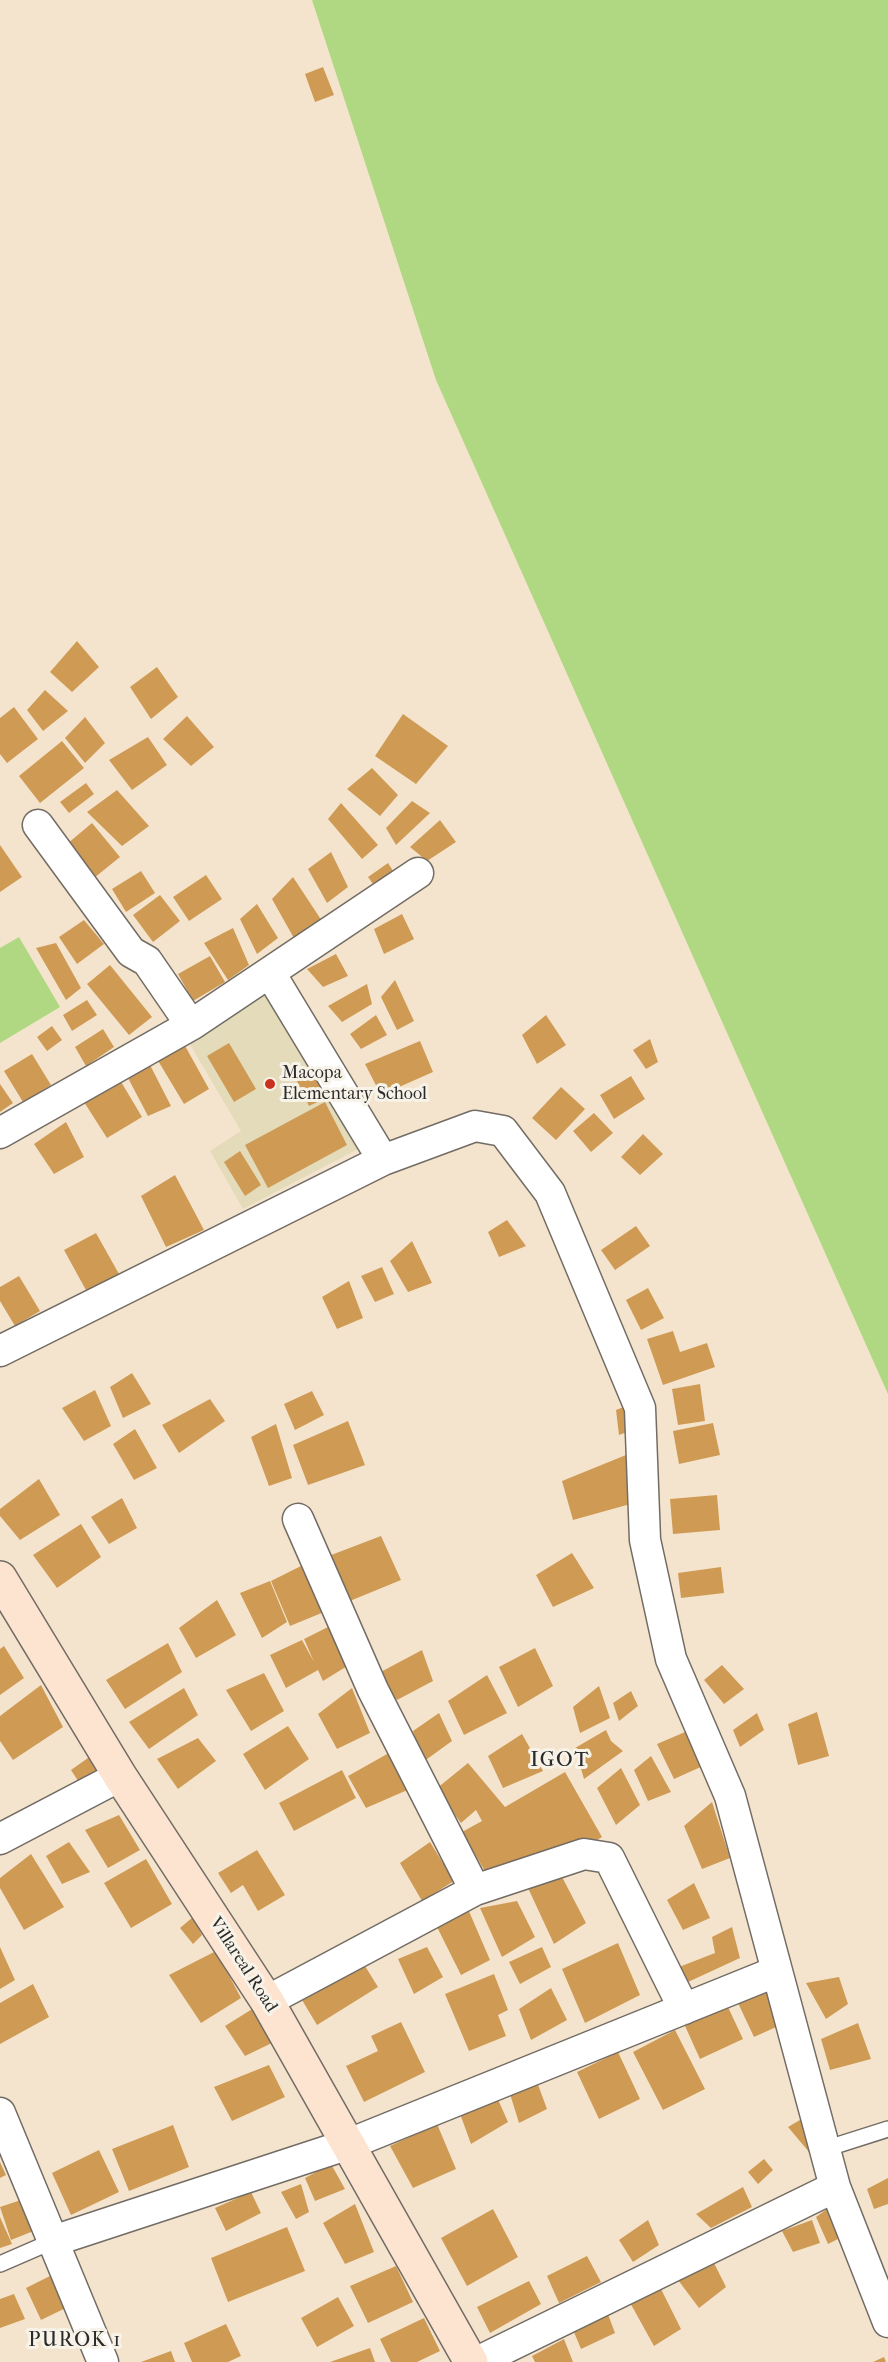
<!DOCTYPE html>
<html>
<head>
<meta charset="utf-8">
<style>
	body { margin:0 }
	canvas { display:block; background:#f5e4cd }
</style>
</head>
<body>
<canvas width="888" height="2362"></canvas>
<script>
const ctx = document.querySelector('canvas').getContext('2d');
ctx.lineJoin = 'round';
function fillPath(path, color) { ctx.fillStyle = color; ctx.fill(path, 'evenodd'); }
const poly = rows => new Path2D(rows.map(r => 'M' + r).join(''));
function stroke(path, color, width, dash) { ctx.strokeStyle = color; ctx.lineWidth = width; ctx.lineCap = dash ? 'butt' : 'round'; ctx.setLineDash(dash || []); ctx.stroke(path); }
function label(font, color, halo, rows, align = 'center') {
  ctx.font = font + ' "IM FELL French Canon",serif'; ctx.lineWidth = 6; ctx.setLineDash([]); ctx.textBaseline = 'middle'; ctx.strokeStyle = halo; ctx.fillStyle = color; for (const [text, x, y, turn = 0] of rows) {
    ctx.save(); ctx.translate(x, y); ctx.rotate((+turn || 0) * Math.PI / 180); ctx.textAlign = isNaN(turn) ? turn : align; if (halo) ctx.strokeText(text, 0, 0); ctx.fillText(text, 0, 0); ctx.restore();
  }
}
const built = poly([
	[268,984,364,1146,243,1209,210,1151,241,1131,185,1036]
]);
const green = poly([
	[312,0,888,0,888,1394,436,380],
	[19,937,60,1007,0,1043,0,948]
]);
const building = poly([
	[323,67,334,95,315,102,305,74],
	[77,641,99,667,72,692,50,672],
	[157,667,178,697,151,719,130,687],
	[45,690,68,711,43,731,27,710],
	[14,707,38,739,7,763,0,754,0,718],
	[403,714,448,746,416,784,375,756],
	[187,716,214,747,191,766,163,739],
	[85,717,105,743,85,763,65,738],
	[148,737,167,765,132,790,109,760],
	[62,741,84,768,40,803,19,776],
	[372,768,398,795,380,816,347,789],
	[86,783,94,794,69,813,60,802],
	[117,790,149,826,122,846,87,812],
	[412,801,430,813,396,845,386,828],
	[341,803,378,845,362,859,328,819],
	[440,820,456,842,427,861,410,847],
	[92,823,120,857,94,878,67,844],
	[0,845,22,877,0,892],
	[331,852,348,887,327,903,308,869],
	[388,863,397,877,378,891,368,877],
	[141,871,155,893,126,912,112,889],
	[206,875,222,899,189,921,173,897],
	[293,877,322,921,295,940,272,899],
	[160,895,180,921,153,942,133,915],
	[257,904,278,938,257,954,240,919],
	[402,914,414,939,384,954,374,929],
	[84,920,104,944,77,964,59,937],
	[233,928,249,965,228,980,204,943],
	[56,943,81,988,66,1000,36,948],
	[336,954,348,976,323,987,307,969],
	[210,956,225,982,193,1001,178,974],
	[110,965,152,1017,129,1035,87,984],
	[395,980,414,1021,397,1030,381,997],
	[367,984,372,1004,342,1022,328,1006],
	[87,1000,97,1015,72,1031,63,1015],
	[376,1015,387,1035,361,1049,350,1034],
	[546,1015,566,1045,537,1064,522,1035],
	[52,1026,62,1040,47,1051,37,1037],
	[103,1029,114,1047,86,1066,75,1047],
	[650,1039,658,1062,646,1069,633,1050],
	[420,1041,433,1072,381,1095,365,1064],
	[229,1043,256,1089,234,1102,207,1056],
	[184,1044,209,1089,184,1104,157,1059],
	[32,1054,51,1085,23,1102,4,1071],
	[150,1065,171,1106,148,1116,128,1078],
	[315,1065,330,1096,309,1106,294,1075],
	[631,1076,645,1099,614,1119,600,1095],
	[120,1080,142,1117,107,1138,84,1102],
	[0,1084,13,1103,0,1112],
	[561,1087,585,1109,556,1140,532,1118],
	[325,1102,347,1145,268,1188,245,1145],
	[594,1113,613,1133,591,1152,573,1131],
	[66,1122,84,1157,54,1174,34,1144],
	[643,1134,663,1154,640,1175,621,1157],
	[240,1151,261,1185,245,1196,224,1162],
	[175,1175,204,1230,166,1247,141,1196],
	[507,1220,526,1246,499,1257,488,1232],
	[636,1226,650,1246,615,1270,601,1250],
	[96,1233,119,1274,87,1292,64,1250],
	[412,1241,432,1283,408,1292,390,1261],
	[382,1267,394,1294,375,1302,361,1276],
	[19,1276,40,1311,15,1326,0,1301,0,1287],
	[349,1281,363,1318,337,1329,322,1297],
	[648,1288,664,1318,641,1330,626,1300],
	[673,1331,680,1352,707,1343,715,1367,663,1385,647,1339],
	[132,1373,151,1404,123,1418,110,1387],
	[700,1384,705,1421,678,1425,672,1389],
	[95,1390,111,1426,84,1441,62,1408],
	[312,1391,324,1415,295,1430,284,1404],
	[210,1399,225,1421,179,1453,162,1425],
	[634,1403,638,1428,619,1435,616,1410],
	[348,1421,365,1465,308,1485,293,1445],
	[713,1423,720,1455,679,1464,673,1431],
	[276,1424,292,1478,269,1486,251,1437],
	[135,1429,157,1468,134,1480,113,1444],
	[626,1455,634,1503,573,1520,562,1481],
	[39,1479,60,1515,20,1540,0,1516,0,1509],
	[717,1495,720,1530,673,1534,670,1499],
	[122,1498,137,1528,109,1544,91,1517],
	[81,1524,101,1557,57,1588,33,1555],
	[381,1536,401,1580,345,1603,326,1557],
	[572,1553,594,1588,553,1607,536,1575],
	[303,1565,324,1612,290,1626,271,1581],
	[721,1567,724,1593,681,1598,678,1573],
	[270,1581,287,1622,262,1638,240,1593],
	[217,1600,236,1635,196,1658,179,1628],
	[340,1621,357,1660,323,1681,318,1670,286,1688,270,1655,302,1640,314,1662,304,1639],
	[168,1643,182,1672,125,1709,106,1680],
	[4,1646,24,1678,0,1695,0,1649],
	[535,1648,553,1686,518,1707,499,1667],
	[422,1650,433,1681,397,1700,377,1674],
	[722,1665,744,1689,724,1704,704,1680],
	[264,1673,284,1711,251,1731,226,1690],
	[487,1675,507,1713,464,1735,448,1701],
	[41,1685,63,1727,13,1760,0,1741,0,1716],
	[599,1686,610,1718,580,1733,573,1707],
	[184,1688,198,1715,149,1749,129,1722],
	[352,1688,370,1733,337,1749,318,1714],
	[631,1691,638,1706,619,1721,613,1703],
	[817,1712,829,1756,798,1765,788,1724],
	[439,1713,452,1741,423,1762,413,1731],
	[757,1713,764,1730,740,1747,733,1730],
	[288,1726,309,1759,265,1790,243,1754],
	[699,1726,714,1761,674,1779,657,1744],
	[606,1730,611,1741,623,1751,584,1779,575,1748],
	[522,1734,543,1771,503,1788,488,1756],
	[198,1738,216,1761,178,1789,157,1759],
	[396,1749,412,1788,366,1808,348,1776],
	[95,1753,105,1768,80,1784,71,1770],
	[651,1756,671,1792,648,1801,634,1770],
	[468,1763,505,1807,565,1772,602,1837,500,1897,462,1832,482,1821,476,1810,461,1823,436,1789],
	[621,1768,640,1805,616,1825,597,1788],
	[342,1770,356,1798,294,1831,279,1803],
	[712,1802,730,1858,702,1869,684,1826],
	[119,1815,140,1850,108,1868,85,1830],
	[69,1842,90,1872,62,1884,46,1856],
	[430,1842,454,1881,422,1901,400,1863],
	[257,1850,285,1895,258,1911,243,1885,231,1893,218,1873],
	[31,1854,64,1907,24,1930,0,1888,0,1878],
	[146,1859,172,1904,131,1928,104,1883],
	[560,1873,586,1923,554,1944,528,1888],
	[694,1883,710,1918,683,1930,667,1900],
	[517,1901,535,1937,502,1957,480,1908],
	[468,1909,490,1960,461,1975,435,1923],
	[193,1917,202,1935,193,1944,180,1928],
	[732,1927,740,1958,688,1982,679,1967,715,1953,712,1937],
	[618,1943,640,1995,585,2023,562,1969],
	[0,1947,15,1980,0,1989],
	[427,1947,443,1977,414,1994,398,1959],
	[542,1947,551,1967,520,1984,509,1962],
	[216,1951,241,1998,201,2023,169,1975],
	[360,1958,378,1987,317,2025,299,1995],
	[494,1974,508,2010,498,2015,506,2036,469,2051,445,1994],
	[839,1977,848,2004,826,2019,806,1983],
	[33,1984,49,2017,0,2044,0,2003],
	[551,1988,567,2020,531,2040,519,2009],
	[769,1989,785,2023,754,2037,738,2003],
	[727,2005,743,2039,700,2059,685,2026],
	[257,2006,278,2040,245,2056,225,2026],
	[401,2022,425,2072,364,2102,346,2066,378,2051,371,2036],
	[858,2023,871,2059,830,2070,821,2039],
	[675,2030,705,2089,663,2110,633,2052],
	[618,2052,640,2099,599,2119,577,2072],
	[269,2065,285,2097,232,2121,214,2087],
	[537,2082,547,2109,519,2123,510,2094],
	[496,2095,508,2122,471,2144,459,2111],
	[810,2114,823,2147,809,2152,788,2127],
	[437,2124,456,2169,413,2188,390,2146],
	[173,2125,189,2167,129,2191,112,2149],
	[99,2150,119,2192,71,2215,52,2173],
	[764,2159,773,2170,758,2184,748,2172],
	[0,2162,6,2175,0,2178],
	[331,2164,345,2189,315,2201,305,2178],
	[888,2178,888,2204,874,2209,867,2189],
	[301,2184,309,2212,296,2219,281,2192],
	[743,2187,752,2207,711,2228,696,2214],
	[251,2192,261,2213,226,2231,215,2208],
	[24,2199,36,2230,11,2240,0,2207],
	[838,2201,846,2235,828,2244,816,2217],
	[355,2204,374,2252,345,2264,323,2223],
	[493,2209,518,2257,467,2286,441,2238],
	[0,2217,12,2244,0,2248],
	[648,2220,659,2245,633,2262,619,2240],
	[812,2220,820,2243,793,2252,782,2231],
	[287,2227,305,2271,228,2302,211,2258],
	[587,2256,601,2282,559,2303,547,2276],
	[713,2261,726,2287,699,2308,678,2280],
	[396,2266,413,2302,368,2323,350,2286],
	[60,2271,76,2303,41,2320,26,2288],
	[529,2281,541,2304,490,2333,477,2307],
	[661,2289,681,2329,654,2346,628,2299],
	[14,2294,25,2319,0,2328,0,2299],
	[338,2297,354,2326,317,2347,301,2318],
	[606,2309,615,2333,581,2349,571,2325],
	[424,2318,440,2351,417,2362,391,2362,380,2339],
	[226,2324,241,2356,228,2362,192,2362,184,2343],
	[564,2339,573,2362,535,2362,532,2356],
	[370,2348,375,2362,330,2362],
	[171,2351,175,2362,141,2362],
	[884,2357,886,2362,873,2362]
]);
const lane = poly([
	[825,2149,888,2129],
	[0,2264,53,2241]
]);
const street = poly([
	[38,825,131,952,147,961,191,1025],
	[270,973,383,1160],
	[0,1133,191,1025,418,873],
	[0,1351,383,1160,475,1126,503,1131,550,1193,640,1408,645,1540,671,1659,730,1796,835,2187,888,2322],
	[298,1519,373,1690,475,1890],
	[0,1839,120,1776],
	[267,2001,475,1890,584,1854,609,1858,684,2009],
	[0,2113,103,2362],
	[53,2241,349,2144,775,1972],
	[477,2362,835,2187]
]);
const secondary = poly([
	[0,1578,120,1776,267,2001,471,2362]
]);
const markers = [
	[270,1084,6,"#c8321e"]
];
const poiNames = [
	["Macopa",282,1074],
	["Elementary School",282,1095]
];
const streetNames = [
	["Villareal Road",243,1965,57]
];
const neighbourhoodNames = [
	["PUROK 1",75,2341]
];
const quarterNames = [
	["IGOT",560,1761]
];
fillPath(built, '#e3dbba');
fillPath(green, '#b0d883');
fillPath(building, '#cf9b54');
stroke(lane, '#726c64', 18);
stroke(street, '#726c64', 33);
stroke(secondary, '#726c64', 36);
stroke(lane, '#fff', 15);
stroke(street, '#fff', 30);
stroke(secondary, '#fde4d1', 33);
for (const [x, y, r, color] of markers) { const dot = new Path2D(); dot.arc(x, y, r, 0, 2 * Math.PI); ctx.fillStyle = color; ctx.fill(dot); stroke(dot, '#f7f3e8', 2); }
label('18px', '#2b2b2b', '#f7f3e8', poiNames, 'left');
label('18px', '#2b2b2b', '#f7f3e8', streetNames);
ctx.letterSpacing = '1.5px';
label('20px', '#2b2b2b', '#f7f3e8', neighbourhoodNames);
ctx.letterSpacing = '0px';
ctx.letterSpacing = '1.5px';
label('21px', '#2b2b2b', '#f7f3e8', quarterNames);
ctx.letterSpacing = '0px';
</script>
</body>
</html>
